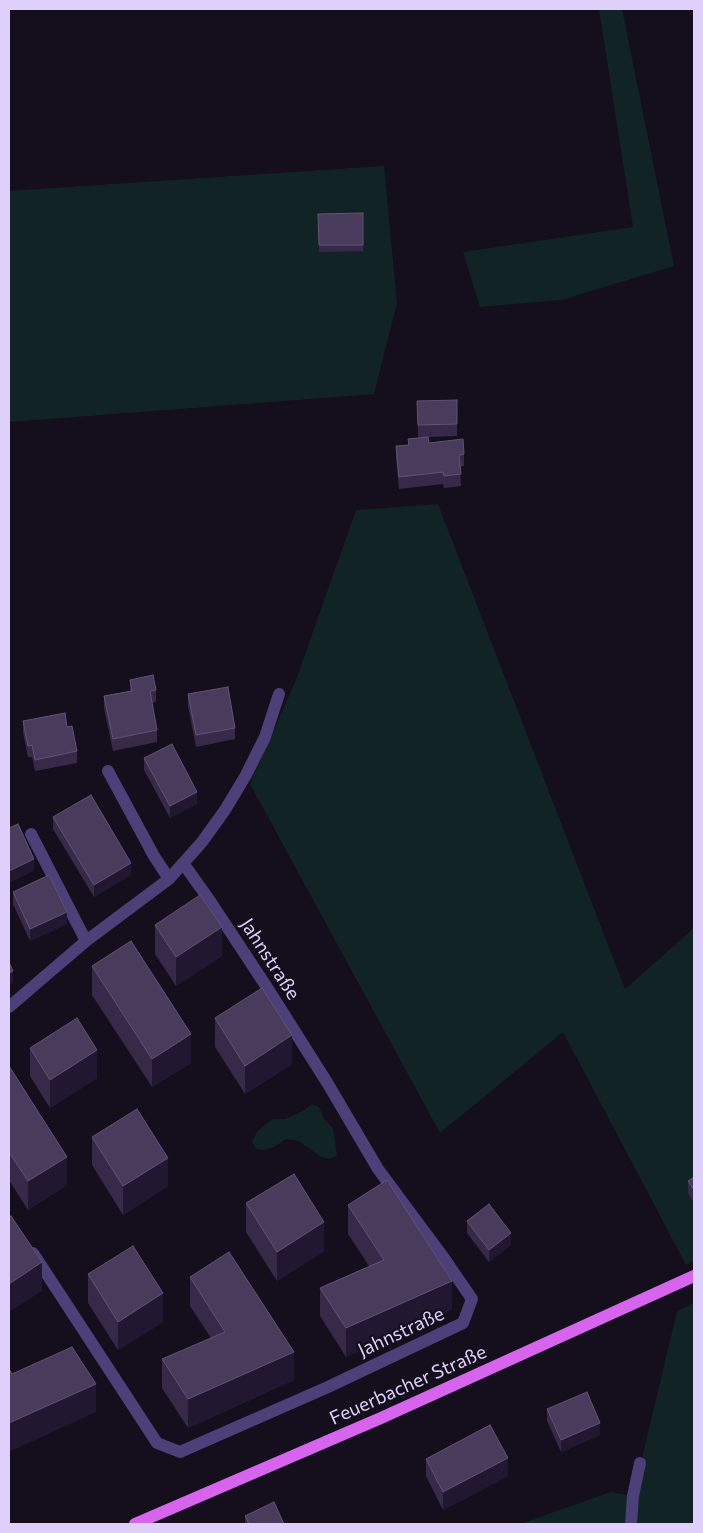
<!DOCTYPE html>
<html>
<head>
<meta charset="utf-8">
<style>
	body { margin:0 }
	#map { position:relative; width:703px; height:1533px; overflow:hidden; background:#140e1d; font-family:Commissioner,sans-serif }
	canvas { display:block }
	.frame { position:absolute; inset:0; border:10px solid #ded0fa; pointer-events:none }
</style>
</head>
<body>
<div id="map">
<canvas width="703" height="1533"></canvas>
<div class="frame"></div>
</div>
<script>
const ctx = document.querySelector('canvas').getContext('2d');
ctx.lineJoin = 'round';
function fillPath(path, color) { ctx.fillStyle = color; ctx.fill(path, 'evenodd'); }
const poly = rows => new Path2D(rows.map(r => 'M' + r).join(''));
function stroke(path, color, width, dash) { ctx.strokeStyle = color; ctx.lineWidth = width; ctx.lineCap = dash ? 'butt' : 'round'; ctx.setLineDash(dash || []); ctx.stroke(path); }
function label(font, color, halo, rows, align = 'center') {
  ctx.font = font + ' Commissioner,sans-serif'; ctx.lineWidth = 4.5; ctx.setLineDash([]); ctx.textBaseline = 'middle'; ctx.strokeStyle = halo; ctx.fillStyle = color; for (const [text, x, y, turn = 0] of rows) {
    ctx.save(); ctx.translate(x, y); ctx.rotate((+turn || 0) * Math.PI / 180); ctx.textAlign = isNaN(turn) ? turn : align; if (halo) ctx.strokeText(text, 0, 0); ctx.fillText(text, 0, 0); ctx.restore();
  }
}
const green = poly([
	[599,9,622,9,674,266,561,300,480,307,463,252,633,227],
	[384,166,397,303,374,394,9,422,9,191],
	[438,504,625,989,694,928,694,1261,686,1265,563,1032,440,1133,250,784,296,680,356,510],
	[312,1104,319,1107,324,1119,333,1128,337,1155,330,1159,321,1157,299,1141,286,1139,274,1147,264,1150,256,1149,252,1142,257,1132,272,1119,285,1119,303,1111],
	[694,1303,694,1524,520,1524,611,1492,633,1496,677,1311]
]);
const minor = poly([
	[108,771,154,856,169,879],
	[31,834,86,941],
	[9,1007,86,941,169,879,202,842,225,810,246,775,265,737,279,694],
	[33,1253,157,1443,180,1452,328,1387,463,1323,472,1299,441,1254,378,1169,328,1084,268,989,210,901,183,863],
	[631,1524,633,1496,640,1463]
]);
const major = poly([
	[135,1524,381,1418,694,1276]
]);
const wall = poly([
	[363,213,363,251,319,252,318,214],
	[457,400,457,436,428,437,429,443,464,454,464,466,460,467,461,486,444,488,443,484,399,489,396,458,396,446,408,445,408,439,427,437,418,437,417,401],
	[130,680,156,690,156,702,152,703,157,730,157,742,113,751,104,708,104,696,130,691],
	[188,694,235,728,235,739,196,747,188,706],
	[23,721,67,727,77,751,77,763,35,771,32,757,28,757,23,733],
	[144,758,197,804,170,818,144,770],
	[53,817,131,875,94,897,53,829],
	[13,892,67,924,30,941,13,904],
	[155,925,222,956,176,986,155,954],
	[92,966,191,1063,152,1087,92,995],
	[215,1018,292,1064,245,1094,215,1047],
	[30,1048,97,1078,50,1108,30,1076],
	[9,1066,67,1185,28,1210,9,1180],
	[92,1137,168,1186,123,1215,92,1165],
	[694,1177,694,1202,688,1193,688,1181],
	[246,1203,324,1251,277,1281,246,1232],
	[348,1205,452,1309,346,1357,320,1316,320,1288,369,1266,348,1234],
	[467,1221,511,1245,489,1262,467,1233],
	[88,1274,163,1322,118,1350,88,1303],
	[190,1277,294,1380,188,1428,162,1388,162,1359,211,1338,190,1306],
	[547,1409,600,1435,561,1452,547,1421],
	[426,1459,508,1476,443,1510,426,1476],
	[245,1516,284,1524,245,1524]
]);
const shadedWall = poly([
	[197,792,197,804,170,818,170,806],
	[34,859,34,871,9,883,9,871],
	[131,863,131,875,94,897,94,885],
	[67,912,67,924,30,941,30,929],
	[222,927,222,956,176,986,176,957],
	[13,971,13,983,9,985,9,973],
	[191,1034,191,1063,152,1087,152,1059],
	[292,1035,292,1064,245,1094,245,1066],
	[97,1050,97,1078,50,1108,50,1080],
	[67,1157,67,1185,28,1210,28,1181],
	[168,1158,168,1186,123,1215,123,1186],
	[324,1222,324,1251,277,1281,277,1252],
	[511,1233,511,1245,489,1262,489,1250],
	[42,1262,42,1291,9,1312,9,1284],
	[452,1281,452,1309,346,1357,346,1328],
	[163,1293,163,1322,118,1350,118,1322],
	[294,1352,294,1380,188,1428,188,1399],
	[96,1384,96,1412,9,1452,9,1423],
	[600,1423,600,1435,561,1452,561,1440],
	[508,1458,508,1476,443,1510,443,1492]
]);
const building = poly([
	[363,213,363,245,319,245,318,214,363,213],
	[457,400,457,424,418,425,417,401,457,400],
	[428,437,429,443,463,439,464,454,459,455,461,474,444,476,443,472,399,477,396,446,409,445,408,439,428,437],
	[153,675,156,690,150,691,157,730,113,739,104,696,132,691,130,680,153,675],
	[228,687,235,728,196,735,188,694,228,687],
	[65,713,67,727,72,726,77,751,35,760,32,745,28,746,23,721,65,713],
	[172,744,197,792,170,806,144,758,172,744],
	[91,795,131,863,94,885,53,817,91,795],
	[18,824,34,859,9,871,9,828,18,824],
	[49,875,67,912,30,929,13,892,49,875],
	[200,895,222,927,176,957,155,925,200,895],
	[131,941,191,1034,152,1059,92,966,131,941],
	[9,962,13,971,9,973,9,962],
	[262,988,292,1035,245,1066,215,1018,262,988],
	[77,1018,97,1050,50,1080,30,1048,77,1018],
	[9,1066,67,1157,28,1181,9,1152,9,1066],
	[137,1109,168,1158,123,1186,92,1137,137,1109],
	[294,1174,324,1222,277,1252,246,1203,294,1174],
	[694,1177,694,1190,688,1181,694,1177],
	[387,1180,452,1281,346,1328,320,1288,384,1260,348,1205,387,1180],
	[489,1204,511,1233,489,1250,467,1221,489,1204],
	[11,1216,42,1262,9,1284,9,1217,11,1216],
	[133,1246,163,1293,118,1322,88,1274,133,1246],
	[229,1252,294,1352,188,1399,162,1359,225,1332,190,1277,229,1252],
	[72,1347,96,1384,9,1423,9,1369,12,1374,72,1347],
	[587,1392,600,1423,561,1440,547,1409,587,1392],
	[490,1425,508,1458,443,1492,426,1459,490,1425],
	[274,1502,284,1524,249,1524,245,1516,274,1502]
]);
const streetNames = [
	["Jahnstraße",270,959,57],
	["Jahnstraße",401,1332,-25],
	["Feuerbacher Straße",408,1385,-24]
];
fillPath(green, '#122326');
stroke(minor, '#4d3f77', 12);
stroke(major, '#d764ed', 12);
fillPath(wall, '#372a49');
fillPath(shadedWall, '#211730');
fillPath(building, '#493b5c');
stroke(building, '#605375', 1);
label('19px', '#ded0fa', '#140e1d', streetNames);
</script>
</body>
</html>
